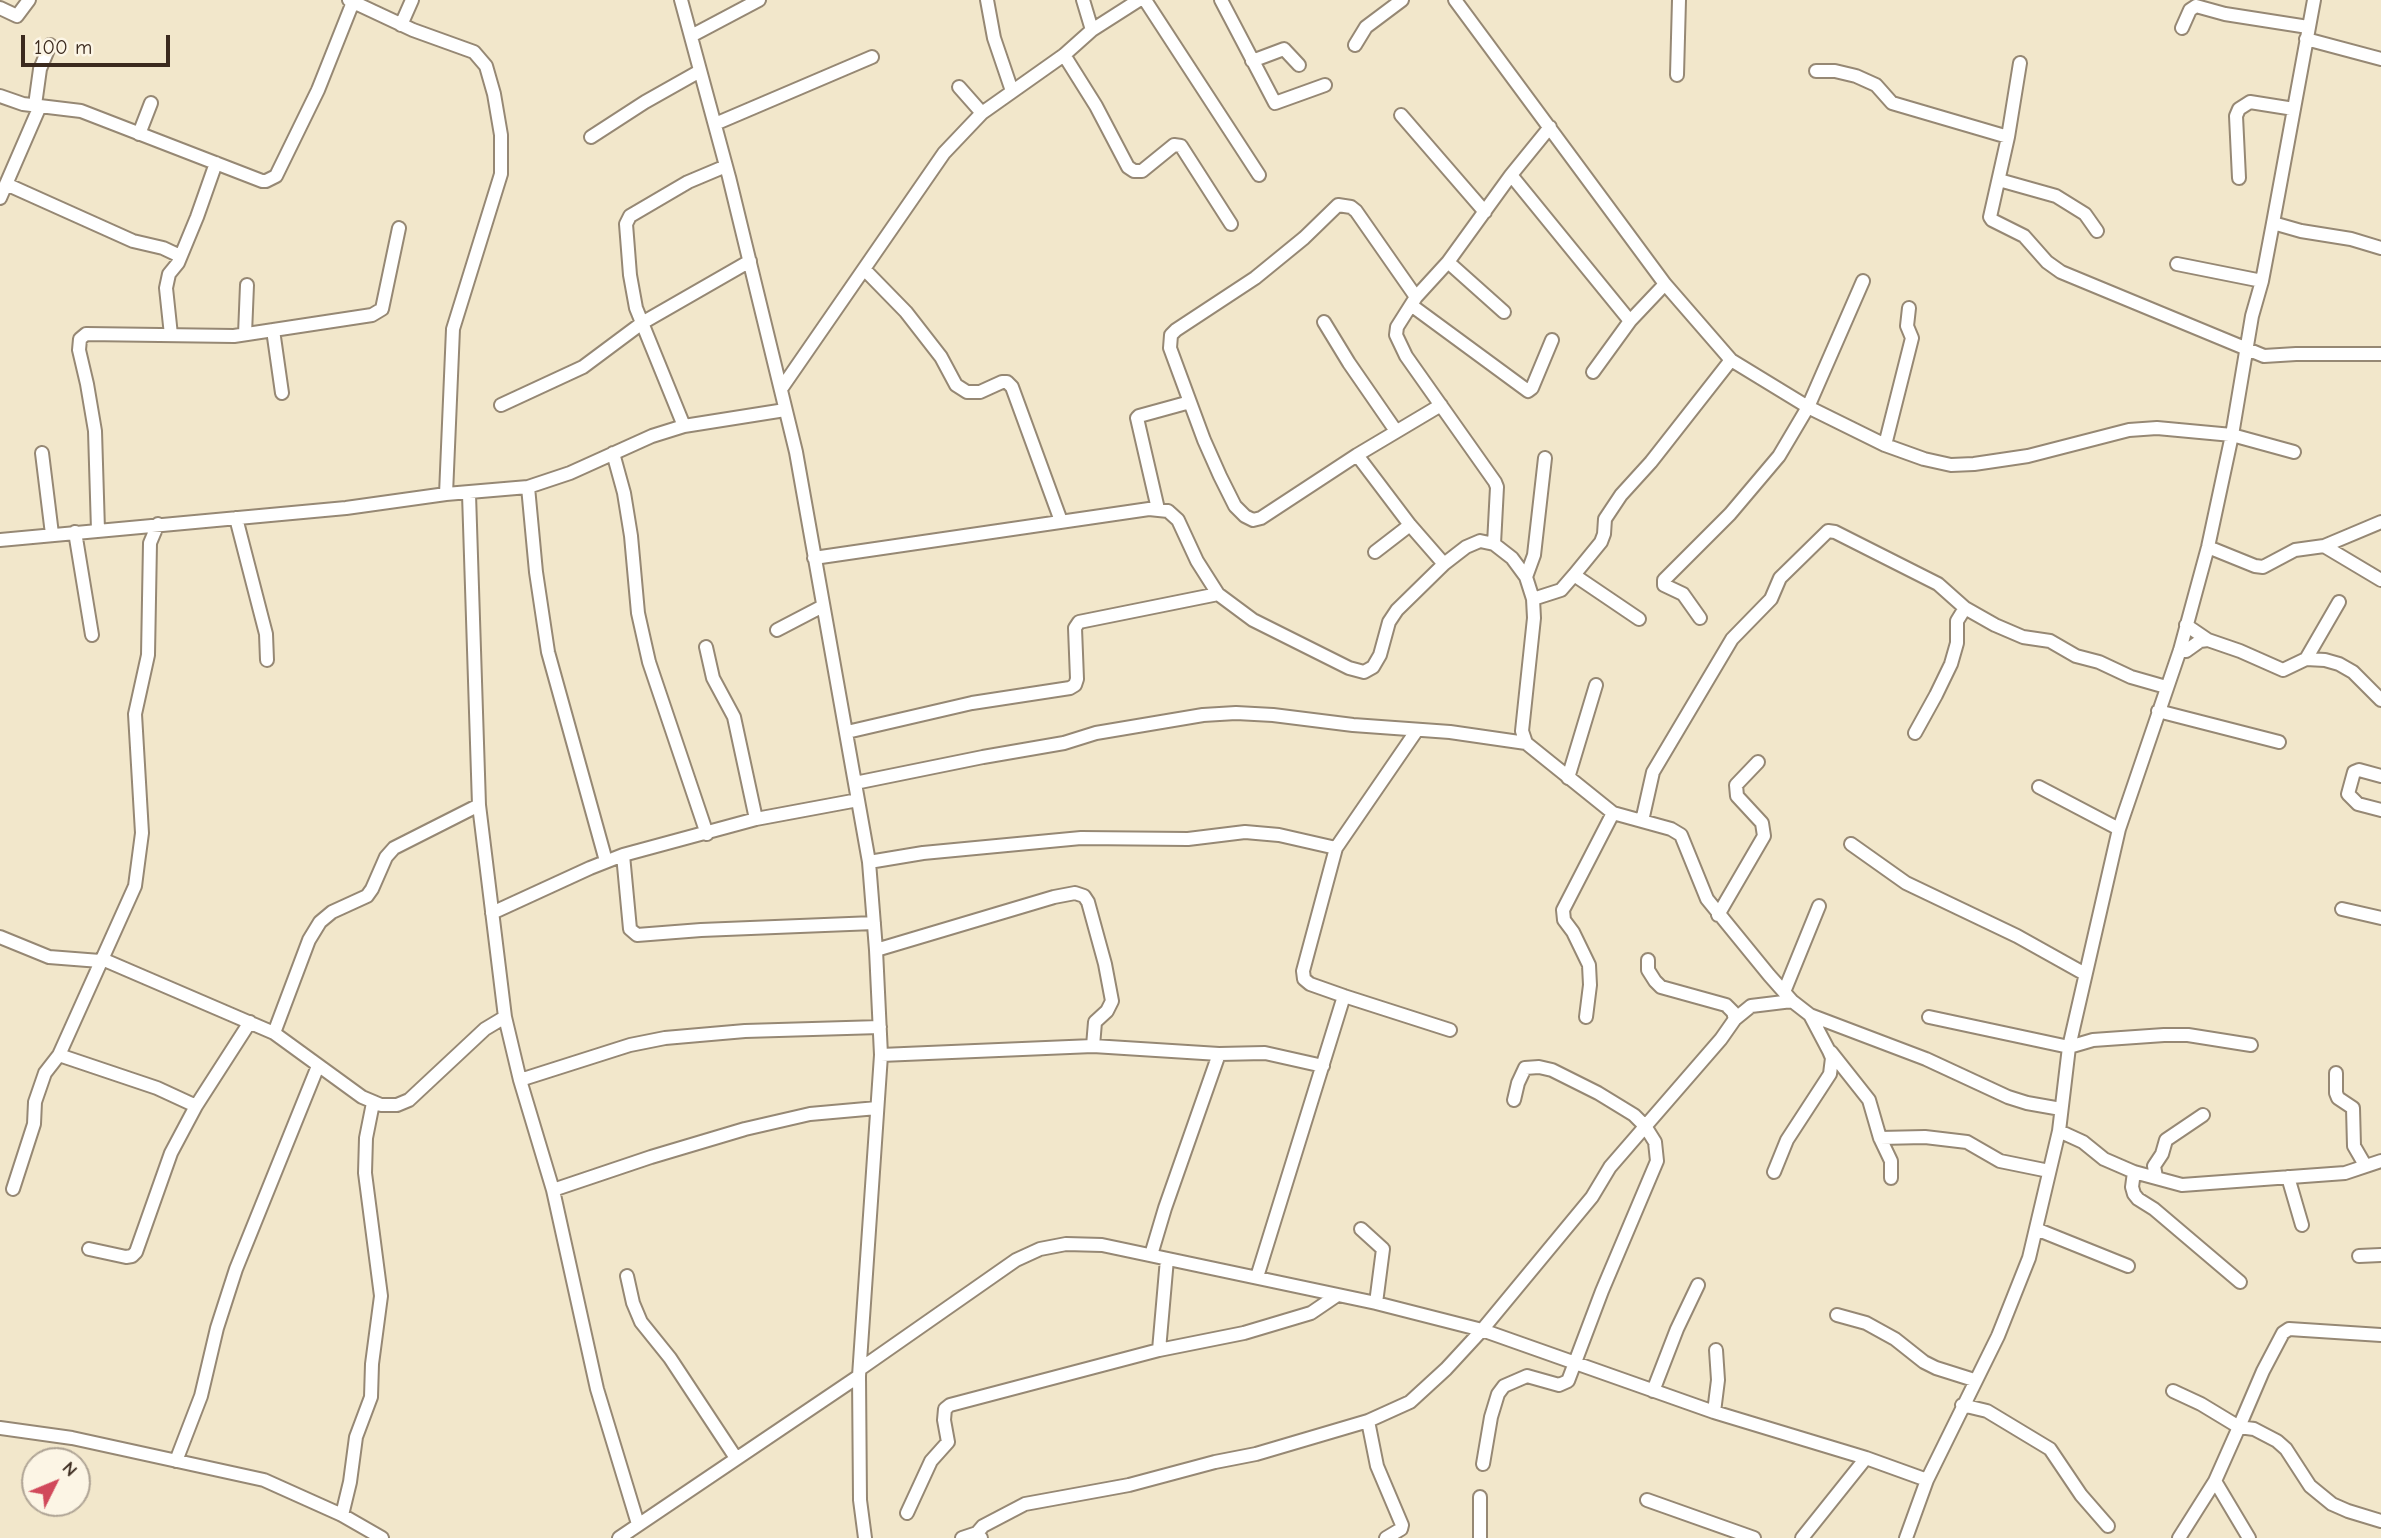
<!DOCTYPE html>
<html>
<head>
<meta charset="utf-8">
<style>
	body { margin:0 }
	#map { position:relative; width:2381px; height:1538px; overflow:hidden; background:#f2e7cb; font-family:"Comic Neue",sans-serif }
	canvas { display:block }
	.north { position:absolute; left:21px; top:1447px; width:70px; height:70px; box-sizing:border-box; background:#fcf5e5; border:2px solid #afa495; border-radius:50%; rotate:47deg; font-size:19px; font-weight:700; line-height:28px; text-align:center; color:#3b2a1e }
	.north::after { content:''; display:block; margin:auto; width:24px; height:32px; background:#d1495b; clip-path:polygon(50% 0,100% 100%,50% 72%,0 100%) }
	.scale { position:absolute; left:21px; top:35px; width:149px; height:32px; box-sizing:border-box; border:4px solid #3b2a1e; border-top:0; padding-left:9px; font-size:21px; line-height:24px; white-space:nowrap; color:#3b2a1e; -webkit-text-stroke:5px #fcf5e5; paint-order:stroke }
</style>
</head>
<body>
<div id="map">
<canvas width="2381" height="1538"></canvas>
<div class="north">N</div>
<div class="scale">100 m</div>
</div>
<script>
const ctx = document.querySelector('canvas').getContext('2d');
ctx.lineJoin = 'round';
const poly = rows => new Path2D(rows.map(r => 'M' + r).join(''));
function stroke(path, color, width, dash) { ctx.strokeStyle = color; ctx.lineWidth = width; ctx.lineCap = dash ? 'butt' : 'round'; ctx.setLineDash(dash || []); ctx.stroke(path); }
const minor = poly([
	[349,0,413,30,474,52,486,66,494,94,501,135,501,174,453,329,446,494],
	[681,0,729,177,796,452,869,862,876,950,881,1055,859,1376,860,1500,865,1538],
	[987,0,994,38,1012,91],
	[1083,0,1092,30],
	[1145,0,1259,175],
	[1221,0,1275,103,1325,85],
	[1455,0,1665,284,1731,360,1808,407,1885,445,1924,459,1951,465,1974,464,2028,456,2129,430,2157,428,2232,435,2294,452],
	[0,8,17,16,29,0],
	[401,25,412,0],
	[2182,28,2190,10,2196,6,2225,14,2308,27],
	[691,36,759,0],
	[2306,39,2381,59],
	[1355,45,1366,27,1402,0],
	[1064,55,1096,106,1128,167,1134,171,1142,171,1174,145,1181,146,1231,224],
	[1252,61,1284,49,1299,65],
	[2020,63,2008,137,1990,217,1992,220,2024,236,2047,262,2061,272,2264,356,2296,354,2381,354],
	[1816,71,1835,71,1856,76,1876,85,1892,103,2008,137],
	[1677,75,1679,0],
	[959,87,982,113],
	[0,96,23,104,81,111,262,181,266,181,276,176,318,90,353,2],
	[35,105,40,69,50,45],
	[1401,115,1485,212],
	[715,124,872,57],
	[139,134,151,103],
	[591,137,645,102,700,71],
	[1511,175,1630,321],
	[2239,178,2236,116,2239,109,2250,102,2294,109],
	[1999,180,2056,196,2085,214,2097,231],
	[6,184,133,241,163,248,180,256],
	[0,198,40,106],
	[2273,223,2301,231,2351,239,2381,248],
	[1448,262,1504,312],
	[2177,264,2262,281],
	[864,269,906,312,941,357,956,385,967,392,980,392,1002,382,1007,382,1012,387,1061,521],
	[1416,297,1356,211,1351,207,1338,205,1304,238,1255,278,1176,330,1171,335,1170,348,1204,440,1220,476,1235,506,1245,516,1253,520,1261,518,1357,455,1441,405],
	[1411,305,1528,391,1532,388,1552,340],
	[1324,322,1349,363,1396,431],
	[273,330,282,393],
	[245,334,247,285],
	[171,335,166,288,169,274,178,263,197,217,216,163],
	[1593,372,1630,321,1665,284],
	[781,389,944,153,982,113,1064,55,1092,30,1139,0],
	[501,405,583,367,642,323,750,261],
	[684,426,636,308,630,275,626,224,630,216,688,182,726,166],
	[1885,445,1912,338,1907,326,1909,308],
	[42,453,52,534],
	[613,453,624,493,631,536,638,613,649,662,707,834],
	[1357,455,1410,525,1444,564],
	[528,487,536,572,548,652,606,861],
	[469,494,479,805,505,1017,520,1080,553,1190,597,1389,638,1524],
	[1158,509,1137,418,1139,416,1190,402],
	[236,518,266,634,267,660],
	[98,530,95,431,87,384,79,350,80,339,86,334,234,336,372,315,382,309,399,228],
	[75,532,92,635],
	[0,540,346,508,446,494,528,487,570,473,652,436,684,426,785,410],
	[1494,544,1497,487,1495,482,1406,356,1396,335,1397,327,1416,297,1448,262,1511,175,1550,127],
	[2324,546,2381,580],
	[2208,547,2255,566,2263,567,2295,550,2324,546,2381,522],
	[1375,552,1410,525],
	[814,558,1149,509,1168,511,1178,520,1197,561,1218,594,1253,620,1349,668,1364,672,1373,667,1380,655,1389,622,1397,610,1444,564,1466,547,1480,541,1494,544,1512,558,1526,577,1533,599,1534,618,1522,731,1526,743,1613,813,1671,829,1681,835,1707,899,1769,975,1792,1001,1810,1015,1926,1059,2008,1097,2027,1103,2061,1109],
	[1574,575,1639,619],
	[1526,577,1534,555,1545,458],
	[1533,599,1561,590,1574,575,1601,542,1604,534,1605,519,1621,495,1651,462,1731,360],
	[1700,618,1683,594,1664,585,1664,580,1730,514,1779,456,1808,407,1863,281],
	[2186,625,2208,640,2240,651,2283,670,2306,659,2339,602],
	[777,630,823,606],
	[706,647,713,678,734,717,756,819],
	[2180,650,2186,651,2200,641,2208,640],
	[2306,659,2325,660,2339,664,2353,672,2381,700],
	[2158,711,2279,742],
	[1417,730,1336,848,1303,971,1304,979,1310,984,1344,996,1450,1030],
	[847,732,972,703,1070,688,1075,685,1077,679,1075,628,1079,622,1218,594],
	[1915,733,1936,695,1951,664,1957,643,1957,621,1965,608],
	[2381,776,2359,770,2354,772,2348,794,2358,804,2381,810],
	[1568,778,1596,685],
	[855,783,983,757,1064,743,1096,733,1203,715,1236,713,1273,715,1353,725,1450,732,1526,743],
	[2039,787,2119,829],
	[1642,821,1653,772,1732,639,1771,599,1780,578,1828,531,1835,532,1938,584,1965,608,1995,625,2023,637,2050,641,2076,656,2099,662,2131,677,2166,687],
	[1851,844,1906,883,2017,936,2085,974],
	[623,855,630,929,637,935,701,930,874,923],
	[869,862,923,853,1081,838,1188,839,1245,832,1279,835,1336,848],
	[2342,909,2381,918],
	[492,913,590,868,623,855,756,819,858,800],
	[1718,915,1764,836,1762,823,1737,796,1736,785,1758,762],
	[0,937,49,957,100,961],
	[876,950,1054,897,1075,893,1084,896,1088,902,1105,964,1112,1001,1107,1011,1095,1022,1093,1046],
	[102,959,274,1033,362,1097,381,1105,397,1105,409,1100,485,1029,505,1017],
	[1648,960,1648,970,1655,981,1661,987,1726,1005,1733,1012,1735,1019],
	[1784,992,1819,906],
	[1586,1017,1590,985,1589,965,1573,932,1564,920,1563,910,1613,813],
	[1929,1017,2069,1047,2093,1040,2164,1035,2188,1035,2251,1045],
	[274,1033,309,940,320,922,332,912,367,896,372,889,386,857,394,848,479,805],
	[1831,1052,1869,1100,1880,1138,1891,1161,1891,1178],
	[59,1055,157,1088,196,1106],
	[881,1055,1093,1046,1219,1054,1265,1053,1323,1066],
	[2336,1073,2336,1093,2338,1098,2353,1108,2354,1146,2365,1165],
	[520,1080,630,1045,665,1038,745,1031,880,1027],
	[2059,1131,2083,1142,2104,1159,2134,1172,2182,1185,2345,1173,2381,1161],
	[1880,1138,1925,1137,1967,1142,2000,1161,2049,1171],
	[1774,1172,1787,1140,1830,1074,1832,1058,1829,1051,1810,1015],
	[2134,1172,2132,1187,2134,1194,2138,1199,2154,1209,2240,1282],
	[2156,1177,2154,1166,2162,1154,2166,1140,2203,1115],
	[2288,1177,2302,1225],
	[13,1189,34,1124,35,1102,45,1073,59,1055,135,886,142,833,135,714,148,655,150,543,158,524],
	[553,1190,651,1157,745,1129,810,1114,877,1108],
	[1361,1229,1383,1249,1376,1303],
	[2036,1229,2128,1266],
	[89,1249,126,1257,132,1256,136,1252,171,1153,196,1106,250,1022],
	[1151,1255,1165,1208,1219,1054],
	[2359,1256,2381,1255],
	[627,1276,633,1303,641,1322,670,1358,736,1458],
	[1257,1277,1344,996],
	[1837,1315,1866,1323,1895,1339,1924,1362,1936,1368,1974,1380],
	[1159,1350,1167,1259],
	[860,1369,1016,1260,1040,1249,1066,1244,1102,1245,1376,1303,1482,1330,1714,1412,1866,1458,1927,1480],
	[1653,1391,1677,1329,1698,1285],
	[2173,1391,2201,1404,2239,1427,2263,1371,2283,1333,2289,1329,2381,1335],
	[1962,1405,1987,1411,2050,1449,2081,1495,2108,1526],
	[1714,1412,1718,1380,1716,1350],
	[1368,1421,1377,1466,1402,1525,1401,1529,1386,1538],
	[0,1428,72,1438,264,1480,342,1515,382,1538],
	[176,1461,201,1396,217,1328,236,1269,318,1066],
	[1483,1464,1491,1417,1498,1394,1504,1386,1527,1376,1559,1385,1568,1381,1602,1291,1657,1161,1655,1142,1645,1126,1634,1115,1598,1093,1552,1070,1539,1067,1525,1068,1518,1083,1514,1100],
	[2215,1481,2249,1538],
	[1647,1500,1754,1538],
	[907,1513,931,1461,948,1442,944,1420,945,1409,950,1405,1159,1350,1244,1333,1311,1313,1336,1296],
	[342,1515,350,1482,356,1437,371,1397,372,1364,381,1296,365,1173,366,1138,373,1103],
	[619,1538,859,1376],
	[962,1538,977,1533],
	[981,1538,977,1533,983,1526,1025,1504,1129,1485,1215,1462,1256,1454,1368,1421,1410,1402,1446,1369,1482,1330,1592,1197,1610,1167,1721,1039,1735,1019,1751,1006,1792,1001],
	[1480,1538,1480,1497],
	[1802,1538,1866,1458],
	[1906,1538,1927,1480,1998,1336,2029,1258,2059,1131,2069,1047,2119,829,2180,650,2208,547,2232,435,2252,316,2262,281,2273,223,2314,0],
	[2179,1538,2215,1481,2239,1427,2254,1429,2277,1441,2286,1449,2310,1486,2332,1504,2348,1511,2381,1521]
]);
stroke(minor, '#968874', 16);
stroke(minor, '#fff', 12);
</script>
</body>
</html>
